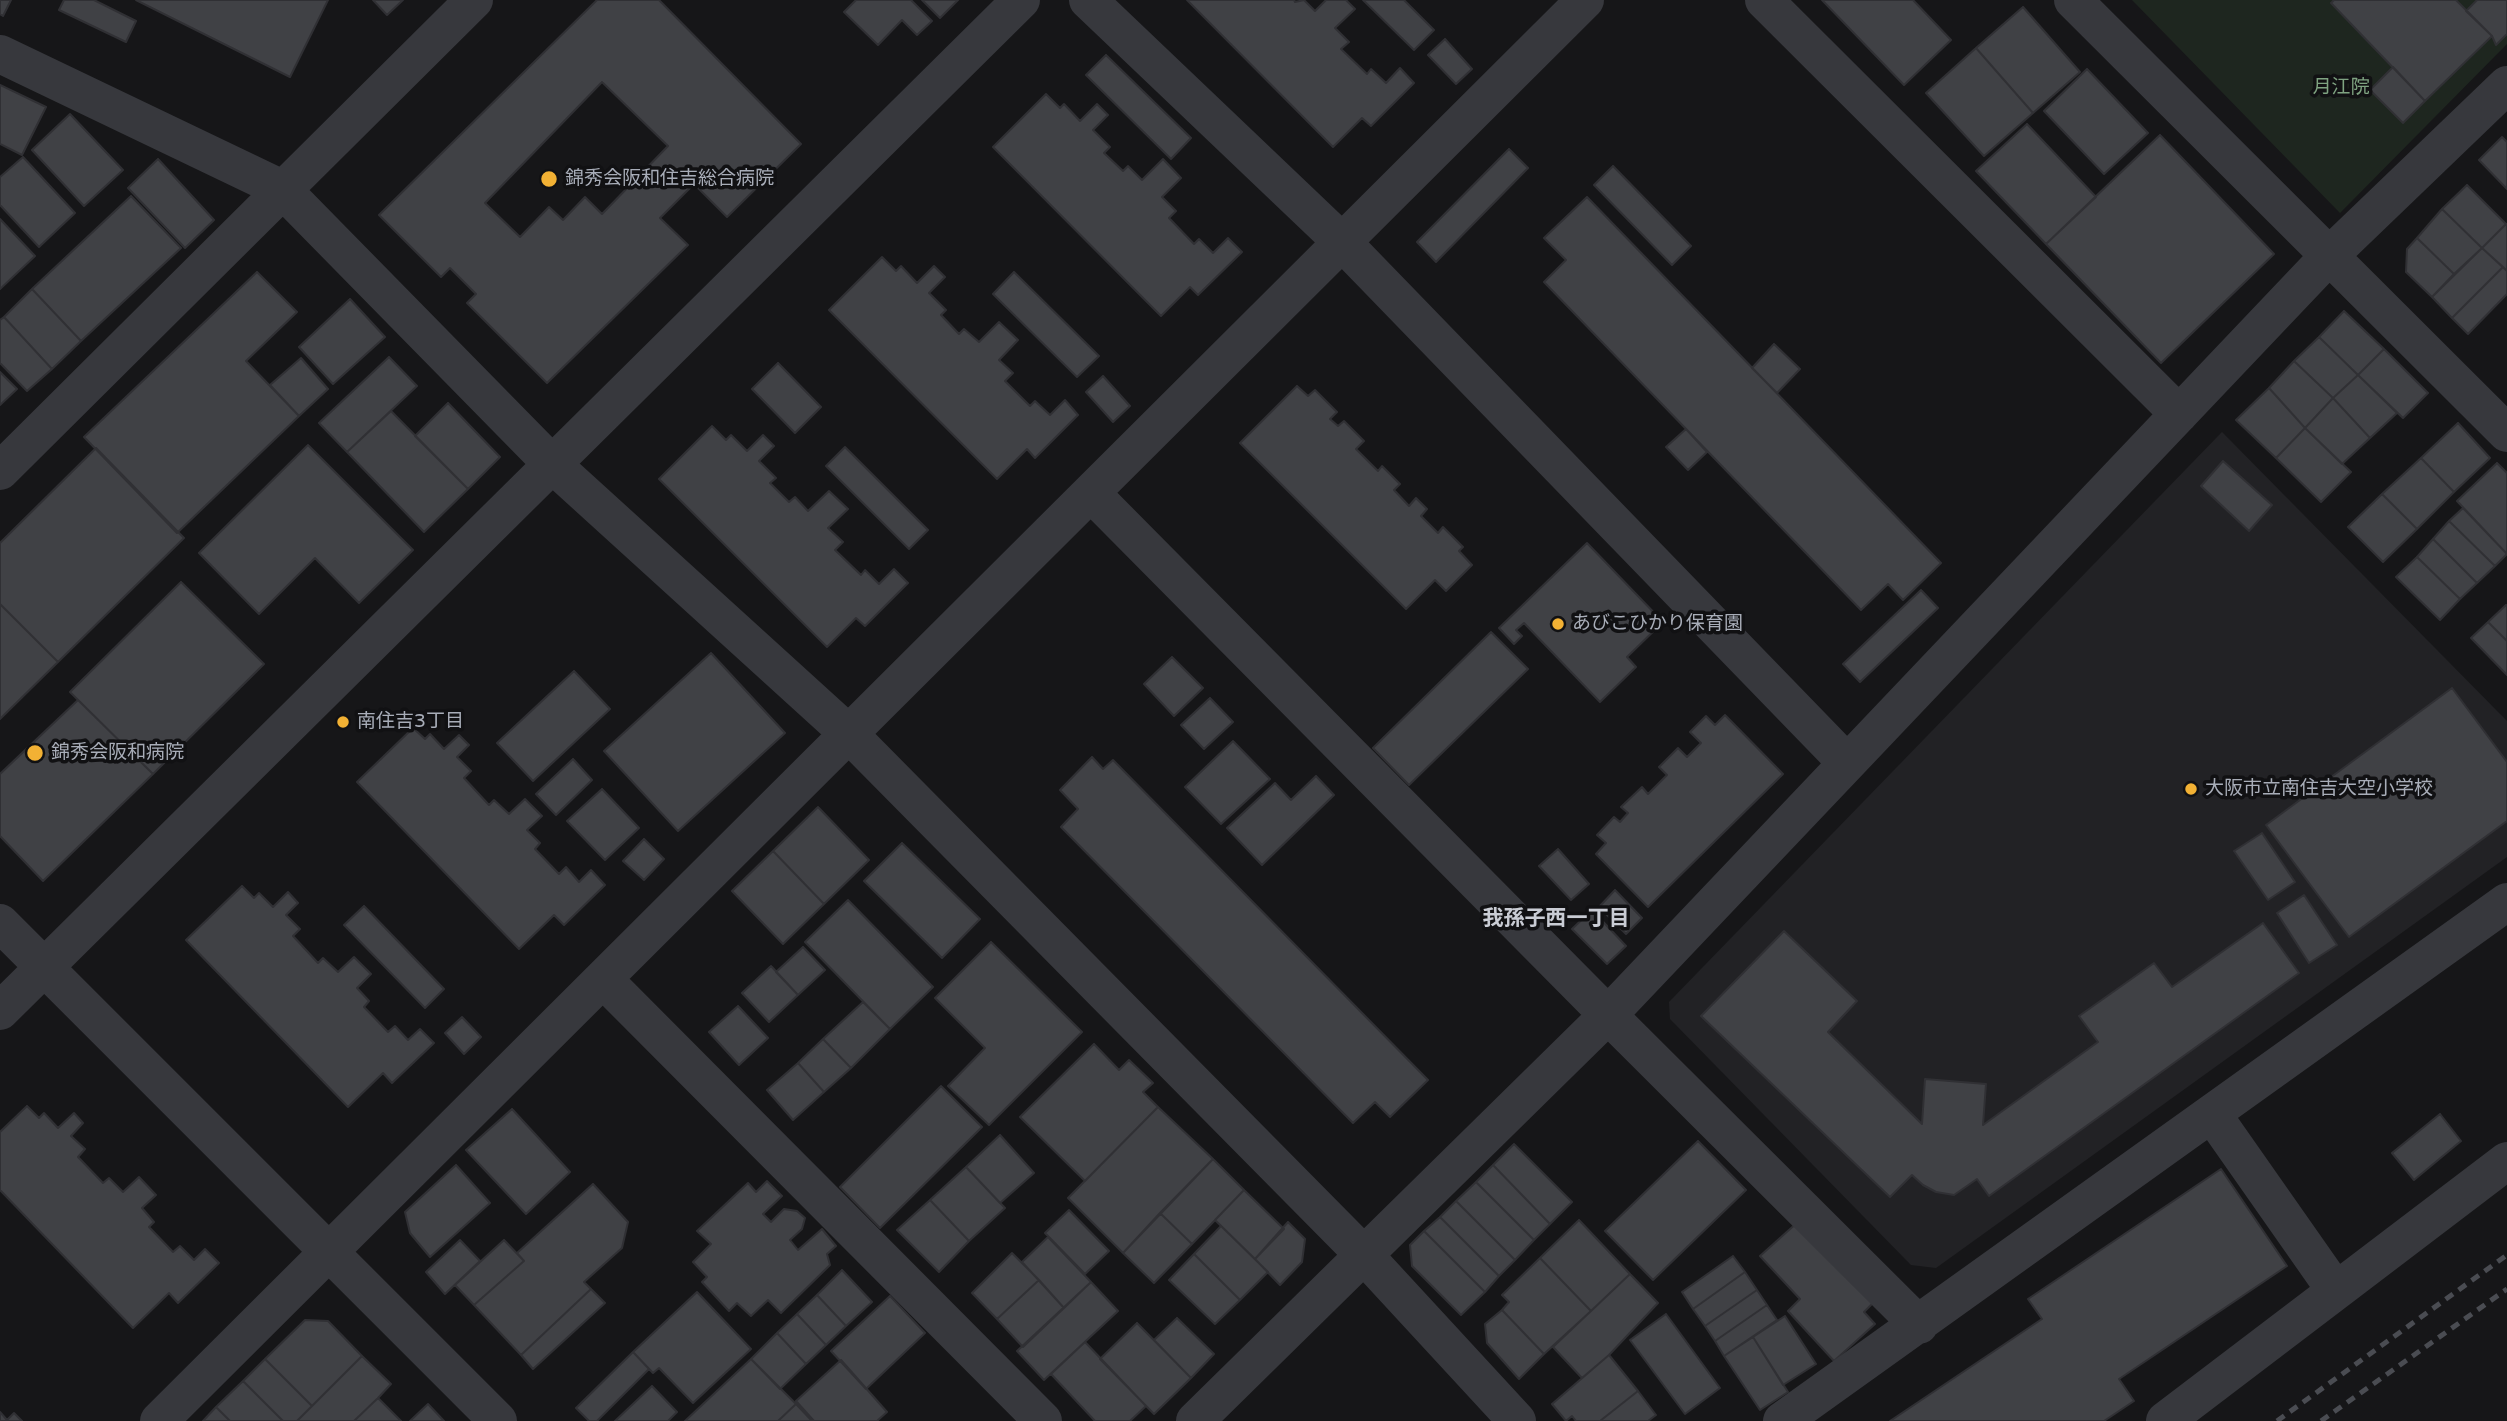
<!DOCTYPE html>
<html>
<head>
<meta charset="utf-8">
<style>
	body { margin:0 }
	canvas { display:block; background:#161618 }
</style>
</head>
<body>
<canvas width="2507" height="1421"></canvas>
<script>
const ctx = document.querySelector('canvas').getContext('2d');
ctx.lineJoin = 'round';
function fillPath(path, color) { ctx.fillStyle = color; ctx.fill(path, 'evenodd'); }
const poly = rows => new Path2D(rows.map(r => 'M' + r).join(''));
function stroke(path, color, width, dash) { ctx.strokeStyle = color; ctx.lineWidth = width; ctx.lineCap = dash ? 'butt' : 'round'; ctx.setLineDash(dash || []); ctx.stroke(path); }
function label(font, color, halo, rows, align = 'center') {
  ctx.font = font + ' "Varela Round","Noto Sans JP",sans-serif'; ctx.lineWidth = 7; ctx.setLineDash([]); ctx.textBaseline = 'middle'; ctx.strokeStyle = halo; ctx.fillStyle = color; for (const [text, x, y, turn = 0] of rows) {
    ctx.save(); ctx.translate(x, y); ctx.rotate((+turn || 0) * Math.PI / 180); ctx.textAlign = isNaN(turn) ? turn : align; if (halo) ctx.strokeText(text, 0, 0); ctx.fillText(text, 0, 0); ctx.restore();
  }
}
const built = poly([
	[2222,432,2507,721,2507,857,1936,1268,1911,1265,1670,1019,1669,1002]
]);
const green = poly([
	[2132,0,2507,0,2507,44,2340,213]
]);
const building = poly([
	[0,0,11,0,3,16,0,14,0,0],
	[64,0,94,0,136,21,126,42,59,10,64,0],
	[136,0,328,0,290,77,136,0],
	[373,0,403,0,387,15,373,0],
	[597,0,659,0,801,144,727,217,694,184,660,218,688,245,547,383,467,303,476,294,450,268,441,277,379,215,597,0],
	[602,82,668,146,602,214,585,197,563,220,549,207,520,237,485,203,602,82],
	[856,0,911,0,932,21,917,35,902,20,878,45,844,12,856,0],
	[922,0,958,0,940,18,922,0],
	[1187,0,1294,0,1295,2,1304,0,1315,11,1326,0,1346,0,1355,9,1335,28,1349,42,1341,49,1367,74,1371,69,1386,83,1400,68,1414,83,1371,126,1362,118,1333,147,1187,0],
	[1363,0,1404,0,1434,30,1414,50,1363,0],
	[1822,0,1913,0,1951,40,1904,85,1822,0],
	[2334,0,2456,0,2492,36,2425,101,2331,3,2334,0],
	[2477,0,2507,0,2507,34,2496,45,2492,36,2466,11,2477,0],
	[2023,7,2080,72,2033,113,1976,48,2023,7],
	[1445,39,1472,69,1456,84,1428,55,1445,39],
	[1976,48,2033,113,1984,156,1926,93,1976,48],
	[1106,55,1191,138,1171,159,1086,75,1106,55],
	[2393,67,2425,101,2403,123,2370,90,2393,67],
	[2087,69,2148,133,2104,174,2044,111,2087,69],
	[0,85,46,107,22,155,0,144,0,85],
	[1046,94,1060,108,1064,104,1080,121,1097,104,1108,115,1093,130,1110,147,1104,153,1123,171,1128,166,1142,180,1163,159,1181,178,1162,197,1176,211,1169,218,1194,244,1199,239,1213,253,1228,238,1242,252,1198,295,1190,287,1161,316,993,147,1046,94],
	[70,114,123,170,84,206,32,150,70,114],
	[2027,124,2096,197,2046,244,1976,171,2027,124],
	[2160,135,2274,254,2161,363,2046,244,2160,135],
	[2502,137,2507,142,2507,189,2479,160,2502,137],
	[1509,149,1528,168,1436,262,1417,242,1509,149],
	[23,157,75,213,39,247,0,205,0,177,23,157],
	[158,159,214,220,185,248,128,188,158,159],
	[1613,166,1691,246,1672,265,1594,185,1613,166],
	[2467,185,2506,224,2482,248,2442,209,2467,185],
	[131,196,181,248,81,341,32,289,131,196],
	[1587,197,1941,563,1903,600,1888,584,1861,610,1544,282,1566,260,1544,238,1587,197],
	[2442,209,2482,248,2454,274,2417,238,2442,209],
	[0,219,35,256,0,289,0,219],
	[2506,224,2507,224,2507,271,2482,248,2506,224],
	[2417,238,2454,274,2432,297,2406,272,2407,249,2417,238],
	[2482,248,2503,267,2452,318,2432,297,2482,248],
	[882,257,896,271,901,266,917,283,934,266,945,277,929,293,946,310,941,315,959,334,964,329,979,342,999,322,1018,340,999,360,1013,373,1005,381,1030,406,1035,401,1050,415,1065,400,1078,415,1035,458,1027,449,997,479,829,310,882,257],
	[2503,267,2507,271,2507,294,2468,334,2452,318,2503,267],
	[257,272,297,312,246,361,299,416,177,533,84,437,257,272],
	[1014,272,1099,356,1077,377,993,294,1014,272],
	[32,289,81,341,52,369,4,317,32,289],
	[350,299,385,337,333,384,299,347,350,299],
	[2344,311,2384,349,2358,375,2319,337,2344,311],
	[4,317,52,369,27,391,0,363,0,320,4,317],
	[2319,337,2358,375,2333,398,2294,361,2319,337],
	[1774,344,1800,369,1777,393,1752,368,1774,344],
	[2384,349,2428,393,2403,418,2358,375,2384,349],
	[389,357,417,386,347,452,319,423,389,357],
	[301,358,328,389,299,416,270,385,301,358],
	[2294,361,2333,398,2305,428,2269,388,2294,361],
	[778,363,821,407,795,433,752,389,778,363],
	[0,372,17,389,0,405,0,372],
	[2358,375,2397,413,2370,438,2333,398,2358,375],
	[1103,376,1130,406,1113,422,1086,392,1103,376],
	[1297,386,1308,396,1315,390,1337,412,1330,419,1338,426,1344,421,1364,441,1356,449,1378,471,1382,466,1400,484,1394,490,1409,506,1416,498,1427,509,1421,516,1438,533,1443,527,1463,547,1459,551,1472,565,1446,591,1435,580,1406,609,1240,443,1297,386],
	[2269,388,2305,428,2276,458,2236,420,2269,388],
	[2333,398,2370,438,2342,464,2305,428,2333,398],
	[448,403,500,457,468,489,415,436,448,403],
	[391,411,468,489,424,532,347,452,391,411],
	[2458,423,2490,458,2454,492,2421,458,2458,423],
	[712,426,726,440,731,435,747,451,763,435,774,446,759,461,776,478,770,483,789,502,795,497,808,511,829,491,848,509,828,528,843,542,835,550,861,575,865,570,879,584,894,569,908,583,865,626,856,618,827,647,659,479,712,426],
	[2305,428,2351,472,2321,502,2276,458,2305,428],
	[1686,429,1707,452,1688,470,1666,447,1686,429],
	[308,445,413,550,359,603,315,558,259,614,199,553,308,445],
	[845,447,928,530,909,549,826,466,845,447],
	[96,448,184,538,58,662,0,604,0,543,96,448],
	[2421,458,2454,492,2417,529,2382,494,2421,458],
	[2223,461,2272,505,2249,531,2201,486,2223,461],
	[2497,463,2507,473,2507,554,2457,501,2497,463],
	[2382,494,2417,529,2383,562,2348,527,2382,494],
	[2463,508,2507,554,2495,566,2449,521,2463,508],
	[2449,521,2495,566,2477,583,2433,539,2449,521],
	[2433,539,2477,583,2460,599,2417,557,2433,539],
	[1587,543,1663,622,1627,657,1636,667,1600,702,1524,623,1516,630,1522,636,1514,644,1499,628,1587,543],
	[2417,557,2460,599,2440,620,2396,577,2417,557],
	[181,582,264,664,153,774,70,692,181,582],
	[1921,590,1938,608,1860,682,1843,664,1921,590],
	[0,604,58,662,0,719,0,604],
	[2506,605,2507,606,2507,641,2488,622,2506,605],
	[2488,622,2507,641,2507,675,2471,638,2488,622],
	[1491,632,1528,669,1409,785,1373,748,1491,632],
	[711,653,785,733,678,831,604,751,711,653],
	[1172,657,1203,688,1174,716,1144,684,1172,657],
	[574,671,610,709,533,781,497,743,574,671],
	[2452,688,2507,762,2507,821,2349,937,2266,825,2452,688],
	[1210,698,1233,722,1204,749,1181,725,1210,698],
	[78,700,153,774,43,881,0,836,0,774,78,700],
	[1725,715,1783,774,1648,907,1596,854,1606,843,1597,835,1614,817,1620,822,1628,813,1621,807,1642,787,1648,794,1667,775,1659,767,1678,748,1687,757,1701,743,1690,732,1706,716,1715,725,1725,715],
	[413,728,425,739,430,734,444,749,459,735,469,745,457,757,471,771,464,778,489,805,494,800,509,814,525,799,542,816,527,830,540,843,535,849,559,874,566,867,579,882,591,870,605,885,564,925,554,915,519,949,357,782,413,728],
	[1233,741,1270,779,1221,824,1185,787,1233,741],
	[1092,757,1103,769,1113,760,1428,1080,1390,1117,1375,1102,1353,1123,1061,827,1078,809,1060,790,1092,757],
	[573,759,592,780,556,815,536,794,573,759],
	[1316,776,1334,795,1262,865,1227,828,1275,783,1291,800,1316,776],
	[602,789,639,828,605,860,567,821,602,789],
	[818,807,869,860,824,904,773,851,818,807],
	[2262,833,2295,882,2268,900,2234,851,2262,833],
	[644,839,664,859,644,880,623,861,644,839],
	[902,843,980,919,942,958,864,881,902,843],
	[1558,849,1589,884,1571,900,1539,866,1558,849],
	[773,851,824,904,783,944,732,891,773,851],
	[242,886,254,898,259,893,273,907,288,892,298,903,286,915,300,929,293,936,318,963,323,958,338,972,354,957,371,974,357,988,369,1001,364,1007,388,1032,395,1026,408,1040,420,1029,434,1043,392,1083,383,1073,348,1107,186,940,242,886],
	[1615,890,1642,918,1626,934,1599,907,1615,890],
	[2304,895,2337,945,2309,963,2277,913,2304,895],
	[848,900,933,987,890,1029,805,942,848,900],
	[364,906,444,989,425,1008,344,925,364,906],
	[1592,910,1626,946,1607,964,1572,929,1592,910],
	[2263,923,2299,973,1989,1196,1977,1179,1954,1195,1936,1192,1923,1185,1912,1175,1890,1197,1701,1016,1784,931,1857,1001,1828,1032,1922,1124,1925,1079,1986,1084,1983,1125,2098,1042,2079,1016,2154,963,2172,987,2263,923],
	[991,942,1082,1032,989,1125,948,1086,985,1048,935,998,991,942],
	[803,947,825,970,798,995,776,972,803,947],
	[771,966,798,995,769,1022,742,993,771,966],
	[863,1002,890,1029,851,1068,823,1039,863,1002],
	[738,1006,768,1038,739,1065,709,1032,738,1006],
	[462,1017,481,1037,464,1054,445,1033,462,1017],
	[823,1039,851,1068,824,1092,798,1063,823,1039],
	[1094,1044,1119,1070,1129,1060,1153,1083,1143,1092,1158,1107,1085,1181,1020,1117,1094,1044],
	[798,1063,824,1092,793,1120,767,1090,798,1063],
	[941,1086,982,1127,880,1228,840,1187,941,1086],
	[27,1106,39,1118,44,1113,58,1128,74,1113,83,1123,71,1136,85,1149,78,1157,103,1183,109,1178,123,1192,139,1177,156,1195,142,1208,154,1222,149,1227,173,1252,180,1246,194,1260,205,1249,219,1263,178,1303,169,1293,133,1328,0,1190,0,1132,27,1106],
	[1158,1107,1213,1159,1123,1253,1068,1198,1158,1107],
	[512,1109,570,1172,526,1214,466,1150,512,1109],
	[2440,1114,2461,1141,2414,1180,2392,1153,2440,1114],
	[1000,1135,1034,1173,1000,1203,966,1167,1000,1135],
	[1698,1141,1746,1190,1653,1280,1605,1231,1698,1141],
	[1514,1144,1572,1202,1550,1224,1493,1165,1514,1144],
	[1213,1159,1244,1190,1192,1244,1160,1213,1213,1159],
	[456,1165,490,1203,430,1257,410,1233,405,1212,456,1165],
	[1493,1165,1550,1224,1534,1240,1476,1182,1493,1165],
	[966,1167,1005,1208,969,1241,930,1200,966,1167],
	[2221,1169,2287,1266,2119,1379,2134,1401,2104,1421,1890,1421,2042,1319,2028,1299,2221,1169],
	[767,1181,782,1196,763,1214,771,1222,784,1209,797,1211,805,1218,802,1229,790,1240,798,1250,822,1229,836,1246,827,1254,830,1265,781,1313,768,1300,751,1316,737,1303,729,1311,702,1282,707,1277,693,1262,711,1244,697,1231,748,1183,756,1192,767,1181],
	[1476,1182,1534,1240,1515,1260,1456,1201,1476,1182],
	[593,1184,628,1222,622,1248,584,1282,591,1289,521,1355,474,1305,524,1261,517,1253,593,1184],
	[1244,1190,1284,1229,1255,1259,1215,1220,1244,1190],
	[930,1200,969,1241,939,1272,897,1230,930,1200],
	[1456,1201,1515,1260,1499,1276,1440,1217,1456,1201],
	[1069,1210,1109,1251,1085,1274,1045,1233,1069,1210],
	[1160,1213,1192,1244,1154,1283,1123,1253,1160,1213],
	[1440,1217,1499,1276,1485,1292,1424,1231,1440,1217],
	[1579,1220,1630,1274,1591,1311,1540,1258,1579,1220],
	[1799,1221,1874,1302,1864,1312,1875,1324,1834,1361,1788,1311,1800,1299,1760,1256,1799,1221],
	[1288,1222,1305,1239,1302,1262,1280,1285,1255,1259,1288,1222],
	[1221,1226,1268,1272,1240,1300,1194,1254,1221,1226],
	[1424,1231,1485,1292,1461,1315,1412,1266,1410,1245,1424,1231],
	[1048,1237,1091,1282,1064,1308,1022,1262,1048,1237],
	[460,1240,480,1261,445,1294,426,1272,460,1240],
	[504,1240,524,1261,474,1305,455,1285,504,1240],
	[1012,1253,1039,1280,997,1319,972,1293,1012,1253],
	[1194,1254,1240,1300,1215,1324,1169,1280,1194,1254],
	[1733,1256,1745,1272,1693,1309,1682,1292,1733,1256],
	[1540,1258,1591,1311,1544,1354,1502,1310,1509,1302,1502,1295,1540,1258],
	[842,1270,872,1302,846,1326,817,1295,842,1270],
	[1745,1272,1757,1290,1705,1326,1693,1309,1745,1272],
	[1630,1274,1658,1303,1609,1355,1582,1378,1553,1347,1630,1274],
	[1039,1280,1064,1308,1023,1347,997,1319,1039,1280],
	[1091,1282,1118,1311,1044,1380,1017,1351,1091,1282],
	[591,1289,605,1303,533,1369,521,1355,591,1289],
	[1757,1290,1767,1305,1715,1341,1705,1326,1757,1290],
	[697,1292,751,1349,693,1403,659,1368,653,1373,633,1352,697,1292],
	[817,1295,846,1326,826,1345,797,1314,817,1295],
	[890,1296,925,1333,866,1389,831,1351,890,1296],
	[1767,1305,1777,1320,1724,1356,1715,1341,1767,1305],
	[1502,1310,1544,1354,1519,1379,1487,1343,1485,1324,1502,1310],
	[797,1314,826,1345,806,1364,777,1333,797,1314],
	[1666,1314,1720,1388,1685,1414,1630,1340,1666,1314],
	[1785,1316,1816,1364,1783,1385,1753,1337,1785,1316],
	[1177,1318,1214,1354,1191,1378,1154,1340,1177,1318],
	[305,1320,328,1321,362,1356,312,1406,265,1359,305,1320],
	[1137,1323,1191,1378,1154,1414,1100,1359,1137,1323],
	[777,1333,806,1364,780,1389,751,1359,777,1333],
	[1753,1337,1788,1392,1760,1410,1724,1356,1753,1337],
	[1085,1342,1146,1406,1130,1421,1095,1421,1051,1374,1085,1342],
	[633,1352,649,1369,597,1421,589,1421,576,1408,633,1352],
	[1609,1355,1638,1391,1600,1421,1576,1421,1572,1416,1566,1421,1552,1404,1609,1355],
	[362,1356,391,1384,378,1398,354,1421,297,1421,362,1356],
	[265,1359,312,1406,297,1421,283,1421,243,1381,265,1359],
	[751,1359,796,1404,778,1421,685,1421,751,1359],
	[841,1360,887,1412,877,1421,814,1421,796,1401,841,1360],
	[243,1381,283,1421,230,1421,216,1407,243,1381],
	[652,1386,677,1412,668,1421,615,1421,652,1386],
	[1638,1391,1656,1415,1648,1421,1600,1421,1638,1391],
	[378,1398,401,1421,354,1421,378,1398],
	[428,1404,444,1421,410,1421,428,1404],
	[796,1404,812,1421,778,1421,796,1404],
	[216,1407,230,1421,203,1421,216,1407],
	[0,1412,7,1420,14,1413,22,1421,0,1421,0,1412]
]);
const minor = poly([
	[1088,0,1343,243,1847,763],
	[1764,0,2179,414],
	[2073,0,2507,433],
	[0,54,282,189,552,464,849,734,1363,1254,1517,1421],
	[0,471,474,0],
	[1091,493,1608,1015,1919,1325],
	[0,923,498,1421],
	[603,979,1043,1421],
	[0,1011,1021,0],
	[2212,1114,2336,1291],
	[159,1421,1585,0],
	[1195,1421,1608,1015,2329,256,2507,85],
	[1782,1421,2507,902],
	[2165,1421,2507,1161]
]);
const rail = poly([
	[2277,1421,2507,1255],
	[2321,1421,2507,1289]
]);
const markers = [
	[549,179,9,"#f2b134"],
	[1558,624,7,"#f2b134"],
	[343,722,7,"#f2b134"],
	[35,753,9,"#f2b134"],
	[2191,789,7,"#f2b134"]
];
const parkNames = [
	["月江院",2341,88]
];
const poiNames = [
	["錦秀会阪和住吉総合病院",565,179],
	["あびこひかり保育園",1572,624],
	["南住吉3丁目",357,722],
	["錦秀会阪和病院",51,753],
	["大阪市立南住吉大空小学校",2205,789]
];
const neighbourhoodNames = [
	["我孫子西一丁目",1556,919]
];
fillPath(built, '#222225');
fillPath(green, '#1e261f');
fillPath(building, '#404145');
stroke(building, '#303034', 2);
stroke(minor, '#37383d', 38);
stroke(rail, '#4a4c52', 5, [9, 7]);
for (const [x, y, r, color] of markers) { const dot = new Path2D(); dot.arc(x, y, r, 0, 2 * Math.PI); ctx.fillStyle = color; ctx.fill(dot); stroke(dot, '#111113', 2.5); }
label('19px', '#7fa381', '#111113', parkNames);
label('19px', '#a8adb8', '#111113', poiNames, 'left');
label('bold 21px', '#c9ccd4', '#111113', neighbourhoodNames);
</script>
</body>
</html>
